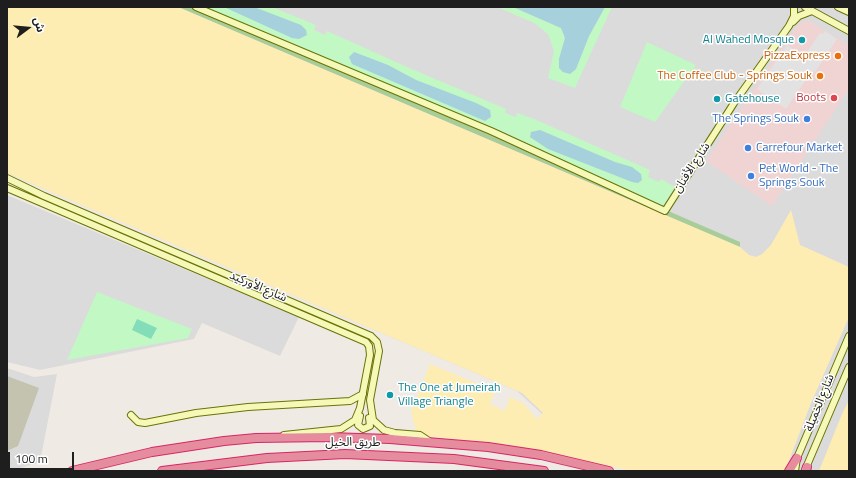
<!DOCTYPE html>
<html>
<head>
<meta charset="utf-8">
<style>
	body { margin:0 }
	#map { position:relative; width:856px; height:478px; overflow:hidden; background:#efebe4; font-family:"Titillium Web","Noto Sans Arabic",sans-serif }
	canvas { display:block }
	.frame { position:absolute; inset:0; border:8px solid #1e1e1e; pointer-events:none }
	.north { position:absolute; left:8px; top:8px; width:40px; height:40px; -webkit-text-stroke:3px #fff; paint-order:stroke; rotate:74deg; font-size:11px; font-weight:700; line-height:16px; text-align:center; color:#1e1e1e }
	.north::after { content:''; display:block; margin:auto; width:14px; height:18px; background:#1e1e1e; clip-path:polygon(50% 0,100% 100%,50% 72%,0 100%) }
	.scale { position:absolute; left:8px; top:452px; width:66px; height:18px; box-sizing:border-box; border:2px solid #1e1e1e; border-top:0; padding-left:5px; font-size:12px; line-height:14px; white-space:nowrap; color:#1e1e1e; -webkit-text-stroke:3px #fff; paint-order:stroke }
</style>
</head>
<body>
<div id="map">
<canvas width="856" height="478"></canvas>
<div class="frame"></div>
<div class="north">ش</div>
<div class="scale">100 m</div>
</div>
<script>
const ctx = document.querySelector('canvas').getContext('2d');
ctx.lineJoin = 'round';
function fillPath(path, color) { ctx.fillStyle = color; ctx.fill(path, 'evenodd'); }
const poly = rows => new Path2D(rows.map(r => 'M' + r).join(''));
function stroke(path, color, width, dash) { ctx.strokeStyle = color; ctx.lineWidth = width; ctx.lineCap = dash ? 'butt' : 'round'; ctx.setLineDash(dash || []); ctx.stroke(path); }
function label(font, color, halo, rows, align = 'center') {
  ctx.font = font + ' "Titillium Web","Noto Sans Arabic",sans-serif'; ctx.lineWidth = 3; ctx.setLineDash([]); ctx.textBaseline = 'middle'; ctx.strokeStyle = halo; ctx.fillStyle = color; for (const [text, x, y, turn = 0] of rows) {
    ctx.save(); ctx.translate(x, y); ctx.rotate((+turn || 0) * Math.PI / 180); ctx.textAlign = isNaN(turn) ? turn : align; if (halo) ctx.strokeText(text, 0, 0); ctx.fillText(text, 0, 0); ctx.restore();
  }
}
const residential = poly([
	[7,7,849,7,849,471,640,471,554,422,542,414,517,391,7,173],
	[7,195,299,317,280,356,202,323,194,339,40,370,7,362],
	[7,368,34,377,57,374,40,462,12,471,7,471]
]);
const commercial = poly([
	[808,20,849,45,849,89,772,206,706,161,784,44,799,23]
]);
const construction = poly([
	[7,376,39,388,18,446,7,451]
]);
const forest = poly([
	[178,7,196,7,740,242,740,247]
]);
const sand = poly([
	[7,7,178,7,740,247,749,255,756,257,762,254,771,245,791,210,800,245,849,267,849,317,811,403,785,471,633,471,521,447,417,435,411,412,430,364,495,391,490,404,505,411,510,397,523,403,537,419,543,413,522,393,7,173],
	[849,400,849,471,819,471,842,414]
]);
const park = poly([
	[203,7,272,7,316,25,314,30,325,35,327,31,407,67,506,109,505,113,516,117,517,113,534,119,650,170,648,177,659,182,661,179,675,187,663,207,606,183,506,133,471,120],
	[497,7,513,7,561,28,564,33,565,42,559,64,561,71,565,73,574,71,589,36,605,7,612,7,575,88,548,78,554,51,548,34,534,23],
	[647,42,696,65,655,122,620,107],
	[97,292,192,329,188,338,67,360]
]);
const pitch = poly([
	[137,319,157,328,151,339,132,330]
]);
const parking = poly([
	[825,31,837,39,815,72,812,71,786,109,757,89,787,45,804,56,820,33,823,34]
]);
const water = poly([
	[224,7,254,7,301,25,306,30,307,35,299,39,292,38],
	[513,7,605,7,589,36,576,69,570,74,563,72,559,68,559,59,565,38,561,28],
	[354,52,388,65,416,80,476,103,490,110,491,117,485,121,352,64,349,57],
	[540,130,615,162,632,167,641,174,642,180,638,183,632,182,548,149,530,137,531,132]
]);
const secondary = poly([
	[196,7,491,131,665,211,734,103,789,26,794,16,794,7],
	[805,7,849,31],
	[838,7,849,12],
	[793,22,799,16,812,11],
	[7,178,44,196,371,336,377,342,379,351,370,400,373,420,384,430,395,433,420,435,429,441],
	[7,188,366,342,369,346,370,355,360,408,355,420,341,429,284,435],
	[131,415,138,422,145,423,196,413,248,407,350,401,363,394],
	[360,416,358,425,363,429,370,426,369,418],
	[805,470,849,367],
	[795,471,797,458,849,336]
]);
const highway = poly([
	[72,471,152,452,224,441,256,438,329,437,390,439,488,447,541,455,609,471],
	[162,471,267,458,345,454,454,459,544,471],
	[789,471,797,458],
	[806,471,807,467]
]);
const markers = [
	[802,40,4,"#0f9aa8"],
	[838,56,4,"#e8710a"],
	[820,76,4,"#e8710a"],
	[834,98,4,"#e0444e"],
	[717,99,4,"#0f9aa8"],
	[807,119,4,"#3f7fe0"],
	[748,148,4,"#3f7fe0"],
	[751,176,4,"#3f7fe0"],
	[390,395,4,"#0f9aa8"]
];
const cultureNames = [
	["Al Wahed Mosque",794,40,"right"],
	["Gatehouse",725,99],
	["The One at Jumeirah",398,388],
	["Village Triangle",398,402]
];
const foodNames = [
	["PizzaExpress",830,56],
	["The Coffee Club - Springs Souk",812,76]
];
const healthNames = [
	["Boots",826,98]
];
const shopNames = [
	["The Springs Souk",799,119,"right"],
	["Carrefour Market",756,148],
	["Pet World - The",759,169],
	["Springs Souk",759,183]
];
const streetNames = [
	["شارع الأفنان",692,168,-57],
	["شارع الأوركيد",258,287,23],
	["شارع الخميلة",820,403,-68],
	["طريق الخيل",353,443]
];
fillPath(residential, '#dcdbdb');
fillPath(commercial, '#efd4d3');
fillPath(construction, '#c3c3af');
fillPath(forest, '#a9cd99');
fillPath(sand, '#feedb3');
fillPath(park, '#c1f8c4');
fillPath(pitch, '#83ddb8');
fillPath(parking, '#e2e2e2');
fillPath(water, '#a5d0dc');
stroke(secondary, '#697306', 8);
stroke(highway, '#d72666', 10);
stroke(secondary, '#f6f8b8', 6);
stroke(highway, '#e58c9e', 8);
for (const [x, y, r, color] of markers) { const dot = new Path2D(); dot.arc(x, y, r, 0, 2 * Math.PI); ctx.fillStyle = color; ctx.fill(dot); stroke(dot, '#fff', 1.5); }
label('12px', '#0d838f', '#fff', cultureNames, 'left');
label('12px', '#c56008', '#fff', foodNames, 'right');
label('12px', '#be3a42', '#fff', healthNames, 'right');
label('12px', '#366cbe', '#fff', shopNames, 'left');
label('12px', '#1e1e1e', '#fff', streetNames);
</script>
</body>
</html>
